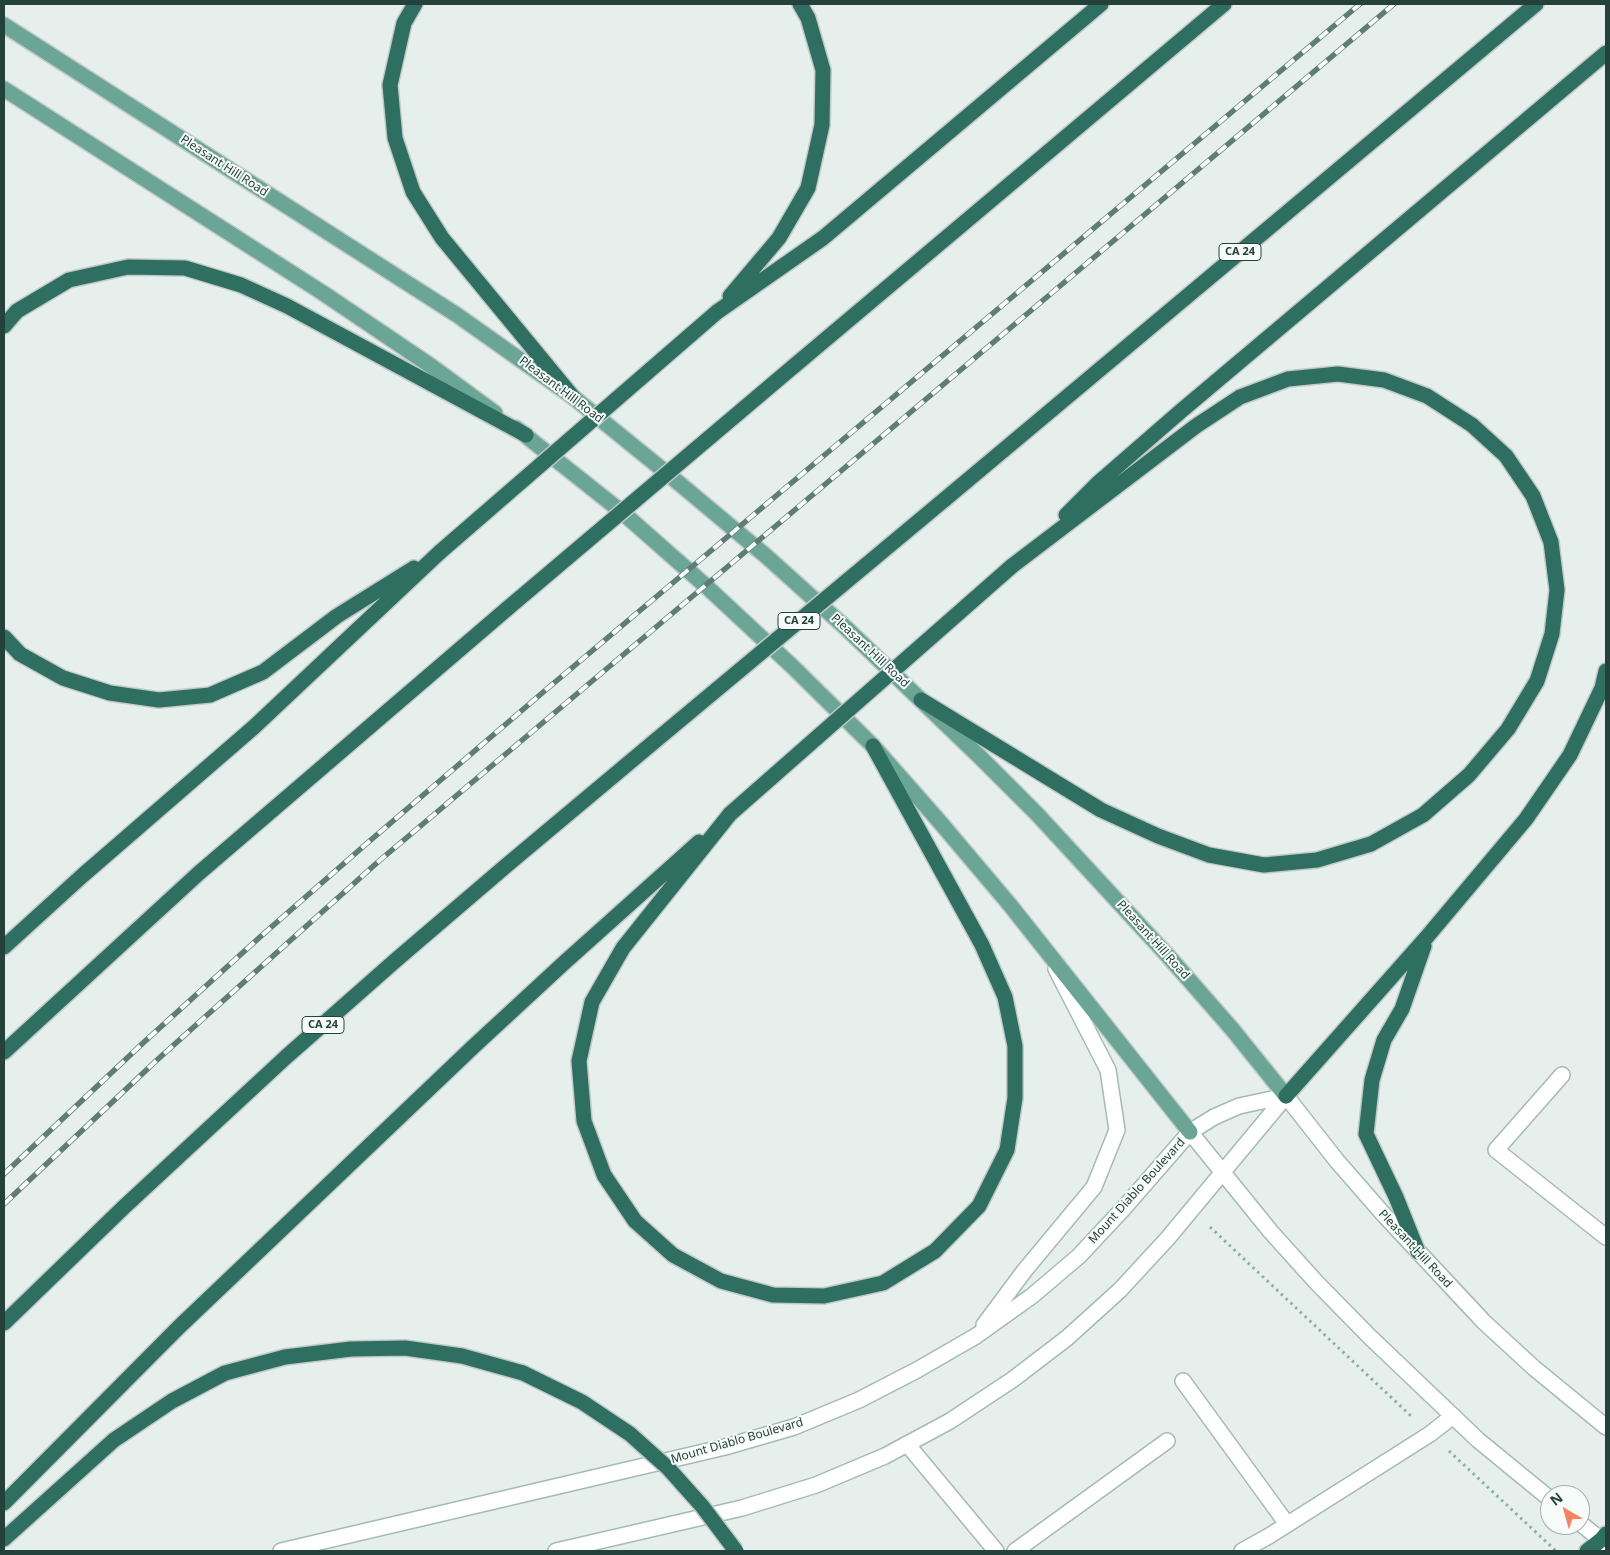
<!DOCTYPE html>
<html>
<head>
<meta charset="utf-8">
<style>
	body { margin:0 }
	#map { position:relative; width:1610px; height:1555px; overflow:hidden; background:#e6efeb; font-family:"Noto Sans",sans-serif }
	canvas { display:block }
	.frame { position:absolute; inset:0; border:5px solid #24423a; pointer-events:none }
	.north { position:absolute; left:1540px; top:1485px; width:50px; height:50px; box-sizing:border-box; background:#f7fbf9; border:1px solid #a3b1ad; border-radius:50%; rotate:322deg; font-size:14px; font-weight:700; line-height:20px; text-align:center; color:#24423a }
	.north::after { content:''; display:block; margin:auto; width:18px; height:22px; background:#f4845f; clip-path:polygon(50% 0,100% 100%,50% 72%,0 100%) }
</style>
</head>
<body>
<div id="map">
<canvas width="1610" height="1555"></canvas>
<div class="frame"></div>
<div class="north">N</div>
</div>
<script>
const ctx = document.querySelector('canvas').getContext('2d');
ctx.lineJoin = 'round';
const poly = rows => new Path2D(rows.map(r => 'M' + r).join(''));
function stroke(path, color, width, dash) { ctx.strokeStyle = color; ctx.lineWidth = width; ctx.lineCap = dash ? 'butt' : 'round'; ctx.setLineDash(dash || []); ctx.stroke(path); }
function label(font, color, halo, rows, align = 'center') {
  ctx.font = font + ' "Noto Sans",sans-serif'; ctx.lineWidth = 4; ctx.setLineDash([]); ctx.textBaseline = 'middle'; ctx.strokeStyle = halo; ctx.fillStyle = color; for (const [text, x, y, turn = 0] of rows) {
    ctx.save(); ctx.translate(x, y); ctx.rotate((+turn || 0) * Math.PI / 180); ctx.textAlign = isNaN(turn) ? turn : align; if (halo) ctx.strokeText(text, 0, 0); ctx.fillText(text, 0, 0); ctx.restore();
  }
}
const path = poly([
	[1210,1227,1411,1416],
	[1449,1451,1556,1551]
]);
const lane = poly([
	[1562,1075,1496,1150,1606,1237],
	[1183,1381,1287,1524],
	[907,1444,996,1551],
	[1015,1551,1167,1441],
	[1242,1551,1269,1536,1430,1434,1453,1416]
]);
const secondary = poly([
	[1286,1096,1337,1161,1385,1216,1484,1322,1534,1368,1606,1427],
	[1190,1132,1271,1232,1317,1283,1370,1337,1478,1440,1550,1499],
	[984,1325,1025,1270,1094,1187,1117,1130,1108,1070,1056,969],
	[1580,1523,1606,1544],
	[281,1551,725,1447,794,1427,859,1400,917,1370,976,1336,1032,1296,1079,1256,1123,1209,1190,1132,1214,1117,1239,1106,1286,1096],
	[556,1551,742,1508,816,1485,885,1456,950,1421,1012,1380,1067,1338,1120,1290,1168,1238,1286,1096]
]);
const primary = poly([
	[4,25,457,315,573,397,674,479,766,556,846,628,981,758,1037,814,1169,957,1232,1029,1286,1096],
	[4,89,323,293,431,366,495,413],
	[516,428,623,513,707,587,794,668,873,746,939,821,1010,905,1190,1132]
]);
const highway = poly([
	[415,4,404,23,390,85,395,138,413,192,442,238,573,397],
	[730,296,779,238,808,188,822,125,823,70,808,18,800,4],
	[717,312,823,238,1101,4],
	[4,326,17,311,69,280,128,267,185,268,241,285,287,306,526,435],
	[794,366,1224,4],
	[944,500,1536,4],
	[1066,515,1097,484,1181,411,1606,53],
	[4,637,20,654,63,678,110,693,159,700,210,695,263,672,337,616,414,568],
	[921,700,1101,810,1158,836,1209,855,1264,865,1317,860,1371,844,1423,815,1469,775,1508,729,1537,681,1552,634,1557,590,1551,542,1533,496,1506,456,1472,425,1427,396,1384,380,1338,374,1288,379,1240,397,1196,426,1012,566],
	[730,814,623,948,592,1002,579,1061,584,1121,604,1175,635,1221,673,1255,721,1281,773,1295,824,1296,883,1283,935,1251,979,1206,1007,1150,1015,1098,1015,1046,1005,997,982,945,873,746],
	[4,947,82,876,254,727,440,552],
	[4,1052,199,873,508,608],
	[1286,1096,1426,938,1526,819,1570,755,1602,688,1606,671],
	[1418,1252,1396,1197,1366,1134,1372,1080,1384,1040,1402,1009,1424,946],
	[4,1323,124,1207,286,1057,396,960,507,865,655,741],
	[4,1503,179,1327,473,1047,565,962,699,842],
	[4,1539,114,1440,172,1401,225,1373,285,1357,351,1349,405,1348,462,1356,523,1373],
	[1587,1551,1601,1540,1606,1534]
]);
const rail = poly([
	[4,1174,143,1043,260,937,365,845,548,688,1360,4],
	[4,1204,157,1060,379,861,1394,4]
]);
const highwayBridge = poly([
	[440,552,717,312],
	[508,608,794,366],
	[655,741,944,500],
	[730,814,1012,566],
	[523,1373,582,1402,630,1434,668,1468,702,1506,736,1551]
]);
const shields = [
	[1240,252,42],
	[799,621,42],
	[323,1025,42]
];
const shieldNames = [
	["CA 24",1240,252],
	["CA 24",799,621],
	["CA 24",323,1025]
];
const streetNames = [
	["Pleasant Hill Road",224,166,33],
	["Pleasant Hill Road",561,390,37],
	["Pleasant Hill Road",870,651,43],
	["Pleasant Hill Road",1153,940,48],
	["Mount Diablo Boulevard",1137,1191,-48],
	["Pleasant Hill Road",1415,1249,47],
	["Mount Diablo Boulevard",737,1441,-16]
];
stroke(lane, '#a8b8b2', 18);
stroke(secondary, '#a4bbb3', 18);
stroke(primary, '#c2cac8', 18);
stroke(highway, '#c2cac8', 18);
stroke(path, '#86b3a5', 3, [2.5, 4]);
stroke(lane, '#fff', 15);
stroke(secondary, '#fff', 15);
stroke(primary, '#6aa596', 15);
stroke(highway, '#2f6f62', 15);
stroke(rail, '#5f7d75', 5.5);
stroke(rail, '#f7fbf9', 4, [11]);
stroke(highwayBridge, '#c2cac8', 18, []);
stroke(highwayBridge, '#2f6f62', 15);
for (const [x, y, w] of shields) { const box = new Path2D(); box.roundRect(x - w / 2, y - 8.5, w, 17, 4); ctx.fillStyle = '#f7fbf9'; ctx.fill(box); stroke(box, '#24423a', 1); }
label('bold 11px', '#24423a', null, shieldNames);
label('12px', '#24423a', '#f7fbf9', streetNames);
</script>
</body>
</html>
